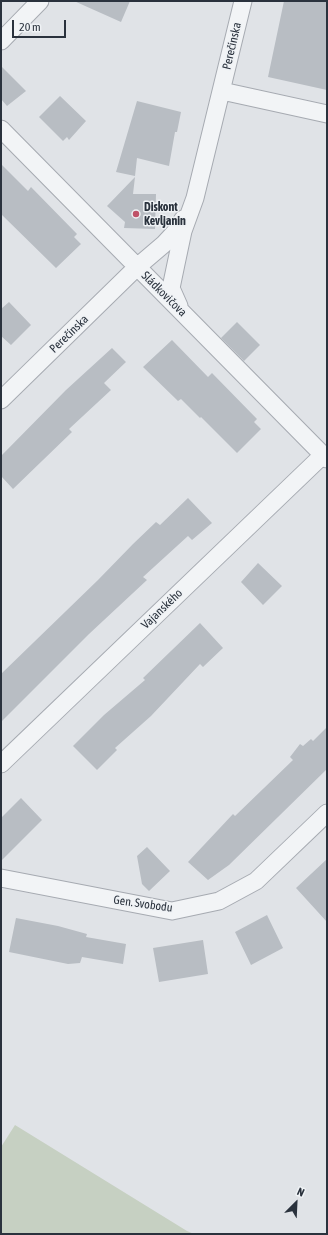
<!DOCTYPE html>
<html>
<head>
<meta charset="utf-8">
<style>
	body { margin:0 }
	#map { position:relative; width:328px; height:1235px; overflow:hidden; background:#e0e3e7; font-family:"Asap Condensed",sans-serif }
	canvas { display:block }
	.frame { position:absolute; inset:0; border:2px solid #2a323d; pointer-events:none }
	.north { position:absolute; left:276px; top:1183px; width:40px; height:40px; -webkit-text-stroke:3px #eff2f5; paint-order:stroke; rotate:24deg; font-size:11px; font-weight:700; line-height:16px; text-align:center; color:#2a323d }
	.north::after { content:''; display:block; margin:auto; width:14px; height:18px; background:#2a323d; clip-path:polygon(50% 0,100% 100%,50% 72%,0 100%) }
	.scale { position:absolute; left:12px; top:20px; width:54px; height:18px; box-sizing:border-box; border:2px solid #2a323d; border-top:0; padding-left:5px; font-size:12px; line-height:14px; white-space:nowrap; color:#2a323d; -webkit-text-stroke:3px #eff2f5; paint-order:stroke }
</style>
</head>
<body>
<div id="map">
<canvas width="328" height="1235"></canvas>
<div class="frame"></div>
<div class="north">N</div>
<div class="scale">20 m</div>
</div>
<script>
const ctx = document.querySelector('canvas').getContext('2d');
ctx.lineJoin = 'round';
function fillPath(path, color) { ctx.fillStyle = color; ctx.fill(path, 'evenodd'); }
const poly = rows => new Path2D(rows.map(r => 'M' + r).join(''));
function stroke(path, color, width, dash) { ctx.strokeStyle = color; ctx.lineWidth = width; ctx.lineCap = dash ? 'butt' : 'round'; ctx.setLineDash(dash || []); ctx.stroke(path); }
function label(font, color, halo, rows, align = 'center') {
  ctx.font = font + ' "Asap Condensed",sans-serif'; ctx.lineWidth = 3; ctx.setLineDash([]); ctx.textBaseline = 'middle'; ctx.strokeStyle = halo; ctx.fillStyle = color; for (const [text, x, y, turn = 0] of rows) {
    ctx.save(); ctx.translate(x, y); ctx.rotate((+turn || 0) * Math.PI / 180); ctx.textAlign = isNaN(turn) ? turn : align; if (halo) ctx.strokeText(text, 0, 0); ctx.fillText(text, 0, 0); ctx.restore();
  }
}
const green = poly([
	[15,1125,187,1231,194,1234,1,1234,1,1147]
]);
const building = poly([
	[74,1,130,1,121,22],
	[284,1,327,1,327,90,268,77],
	[1,66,26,91,7,106,1,99],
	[60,96,86,121,69,140,67,137,63,141,39,117],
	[137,101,181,112,177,132,175,132,169,166,137,158,135,176,116,172],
	[1,164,28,191,31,187,77,234,74,237,81,244,56,268,1,214],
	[135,177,133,194,156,194,155,229,124,228,125,222,107,206],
	[9,302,31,325,11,345,1,336,1,309],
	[237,322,260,345,244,361,221,338],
	[172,340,208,377,212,373,257,419,254,422,261,429,237,453,201,417,200,418,181,399,178,401,143,367],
	[112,348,126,362,104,383,111,390,69,429,72,432,13,489,1,476,1,456,66,390],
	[188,498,212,523,192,540,188,536,143,577,147,580,89,634,1,722,1,674,98,580,133,544,156,522,160,525],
	[258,563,282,586,263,605,241,582],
	[200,623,223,648,203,667,200,664,151,716,115,748,117,750,97,770,73,746,104,715,145,680,143,678],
	[327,727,327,769,229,865,208,880,188,862,233,814,235,816,293,760,290,757,300,744,303,746,311,739,313,741],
	[21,798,42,820,1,861,1,818],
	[147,847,170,871,149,891,142,884,137,856],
	[327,859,327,922,296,888],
	[267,915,283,948,251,965,235,932],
	[16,918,58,926,87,934,86,937,126,944,123,964,82,957,80,963,68,964,9,952],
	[203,940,208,974,159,982,153,948]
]);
const street = poly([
	[1,41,40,1],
	[222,91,327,114],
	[1,129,327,459],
	[179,306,171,288,176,264,183,231,195,198,243,1],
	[1,400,137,267,164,244,176,231,183,219],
	[1,764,323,455],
	[1,878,172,911,219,901,256,881,327,813]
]);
const markers = [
	[136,214,4,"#bf5268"]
];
const streetNames = [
	["Perečínska",232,46,-77],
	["Sládkovičova",164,294,45],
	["Perečínska",69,334,-44],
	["Vajanského",162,609,-44],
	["Gen. Svobodu",143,904,8]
];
const poiNames = [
	["Diskont",144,207],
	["Kevljanin",144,221]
];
fillPath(green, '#c6d0c2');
fillPath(building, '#b8bdc3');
stroke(street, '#a6aab1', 19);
stroke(street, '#f2f4f6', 17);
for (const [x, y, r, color] of markers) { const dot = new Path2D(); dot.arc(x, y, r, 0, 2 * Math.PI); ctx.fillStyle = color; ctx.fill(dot); stroke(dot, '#eff2f5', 1.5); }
label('12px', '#2a323d', '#eff2f5', streetNames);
label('bold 12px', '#2a323d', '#eff2f5', poiNames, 'left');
</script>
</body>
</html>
